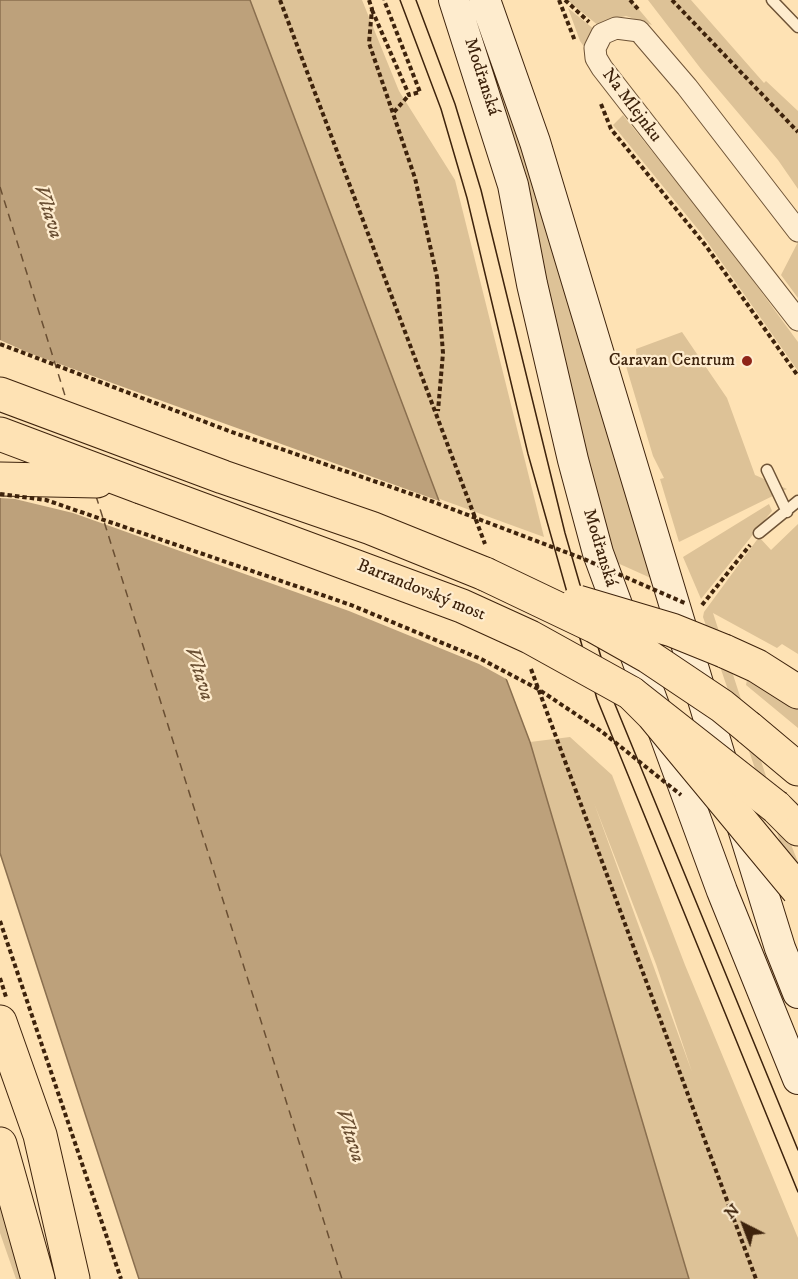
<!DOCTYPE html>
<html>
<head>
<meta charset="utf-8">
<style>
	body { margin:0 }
	#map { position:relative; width:798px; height:1279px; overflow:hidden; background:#fee2b4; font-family:"IM FELL DW Pica",serif }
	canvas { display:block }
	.north { position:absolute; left:714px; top:1195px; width:60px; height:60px; -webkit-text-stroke:4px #feecce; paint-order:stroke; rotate:318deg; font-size:16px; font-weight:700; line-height:24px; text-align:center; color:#3e230c }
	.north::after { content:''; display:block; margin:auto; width:21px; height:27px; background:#3e230c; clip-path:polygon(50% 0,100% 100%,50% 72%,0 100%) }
</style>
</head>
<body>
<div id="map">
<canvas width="798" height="1279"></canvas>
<div class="north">N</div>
</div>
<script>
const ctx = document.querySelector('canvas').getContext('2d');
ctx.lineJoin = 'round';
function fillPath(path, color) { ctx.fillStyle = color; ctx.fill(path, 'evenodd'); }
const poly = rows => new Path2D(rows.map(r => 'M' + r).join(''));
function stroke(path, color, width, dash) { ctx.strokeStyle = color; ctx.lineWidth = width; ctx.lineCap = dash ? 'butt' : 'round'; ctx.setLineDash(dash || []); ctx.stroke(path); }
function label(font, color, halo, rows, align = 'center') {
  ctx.font = font + ' "IM FELL DW Pica",serif'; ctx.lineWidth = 4.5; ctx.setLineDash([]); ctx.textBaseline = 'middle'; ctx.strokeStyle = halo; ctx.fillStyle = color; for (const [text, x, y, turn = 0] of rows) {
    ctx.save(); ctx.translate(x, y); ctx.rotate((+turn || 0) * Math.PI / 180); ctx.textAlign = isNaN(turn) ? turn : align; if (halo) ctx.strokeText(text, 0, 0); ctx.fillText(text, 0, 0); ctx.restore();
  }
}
const green = poly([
	[250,0,362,0,399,91,455,180,544,537,437,498],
	[567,0,631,0,652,25,626,16,605,21,599,26],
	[648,0,691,0,764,83,766,81,798,111,798,189,778,160,701,69],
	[568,8,595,30,587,51,580,41],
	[486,32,524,144,653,579,613,561,480,34],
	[623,115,727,245,798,342,798,371,701,233,613,125],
	[798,242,798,298,781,275],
	[682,332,727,398,755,475,787,489,679,542,660,479,664,478,653,456,626,366,637,361,636,349],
	[769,504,772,511,701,599,683,557],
	[798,524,798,654,782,644,777,648,713,613,776,807,798,862,798,894,703,617,704,612,759,537,771,550],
	[755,679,798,706,798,728,746,685,747,680],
	[570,737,612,775,685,965,798,1238,798,1279,689,1279,530,742],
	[594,803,656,964,692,1072],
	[0,1202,22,1279,16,1279,0,1233]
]);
const water = poly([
	[0,0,250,0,530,742,689,1279,139,1279,0,853,0,0]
]);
const pier = poly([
	[0,340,29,353,442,502,510,681,479,664,349,611,73,513,15,499,0,498]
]);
const ferry = poly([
	[0,187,67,402],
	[96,496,342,1279]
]);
const path = poly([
	[280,0,485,544],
	[369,0,372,9,369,43,415,178,437,277,443,353,438,411],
	[559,0,575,41],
	[565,0,589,22],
	[630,0,638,9],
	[672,0,798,132],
	[372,10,409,95,420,92,384,0],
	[601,104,611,129,706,246,798,376],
	[394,112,409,95],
	[702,605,750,545],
	[531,669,756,1279],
	[0,921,121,1279],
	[0,978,6,997]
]);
const lane = poly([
	[772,0,798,27],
	[767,470,787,512],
	[759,533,798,501]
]);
const street = poly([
	[798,231,687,87,639,31,616,28,602,34,595,48,596,58,602,68,798,320]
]);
const secondary = poly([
	[454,0,513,185,532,284,573,460,598,553,722,891,798,1079],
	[485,0,535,142,726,776],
	[741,822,780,948,798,993]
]);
const primary = poly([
	[0,394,223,477,371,528,485,574],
	[0,434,141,487],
	[0,479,97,481],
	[724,651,757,666,798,692],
	[749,728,798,769],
	[0,1022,40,1135,73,1279],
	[0,1144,38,1279]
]);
const highway = poly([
	[776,807,798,829]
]);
const tram = poly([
	[400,0,441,109,467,198,528,454,597,699,798,1192],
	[416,0,455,104,481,190,565,533,614,702,798,1150]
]);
const pathBridge = poly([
	[0,344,229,431,423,498,584,559,687,604],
	[0,494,46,500,351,605,481,659,538,689,601,731,681,795]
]);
const primaryBridge = poly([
	[141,487,462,606,530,637,631,693,653,715,798,890],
	[485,574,594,626,649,657,722,706,749,728],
	[578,602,672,630,724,651]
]);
const highwayBridge = poly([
	[631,693,776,807]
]);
const markers = [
	[747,361,6,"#8f2418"]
];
const streetNames = [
	["Modřanská",481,77,72],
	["Na Mlejnku",631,106,53],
	["Modřanská",599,548,73],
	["Barrandovský most",421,591,22]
];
const poiNames = [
	["Caravan Centrum",735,361]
];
const waterNames = [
	["Vltava",47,212,72],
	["Vltava",198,674,72],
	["Vltava",349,1136,72]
];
fillPath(green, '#ddc297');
fillPath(water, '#bda17b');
stroke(water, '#8a6f4f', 1.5);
fillPath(pier, '#fee2b4');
stroke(ferry, '#6a4f33', 1.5, [8, 6]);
stroke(lane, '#6e5336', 13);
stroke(street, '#6e5336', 23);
stroke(secondary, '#3e230c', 32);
stroke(primary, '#3e230c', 35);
stroke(highway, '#3e230c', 35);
stroke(path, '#3e230c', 4, [4.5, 3]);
stroke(lane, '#feecce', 10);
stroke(street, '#feecce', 21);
stroke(secondary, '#feecce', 30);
stroke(primary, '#fee2b4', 33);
stroke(highway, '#fee2b4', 33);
stroke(tram, '#3e230c', 1.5);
stroke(primaryBridge, '#3e230c', 35, []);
stroke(highwayBridge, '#3e230c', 35, []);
stroke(pathBridge, '#3e230c', 4, [4.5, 3]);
stroke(primaryBridge, '#fee2b4', 33);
stroke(highwayBridge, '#fee2b4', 33);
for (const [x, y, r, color] of markers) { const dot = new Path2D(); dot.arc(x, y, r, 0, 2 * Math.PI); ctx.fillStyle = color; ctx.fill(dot); stroke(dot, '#feecce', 2); }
label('18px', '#3e230c', '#feecce', streetNames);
label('18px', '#3e230c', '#feecce', poiNames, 'right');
label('italic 20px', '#6a4f33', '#feecce', waterNames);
</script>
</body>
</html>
